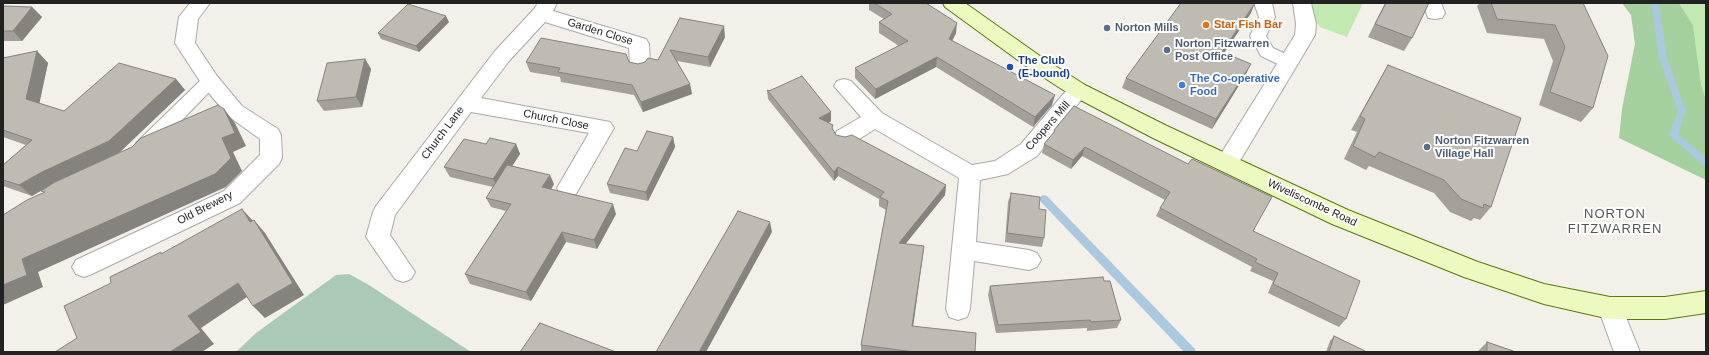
<!DOCTYPE html>
<html>
<head>
<meta charset="utf-8">
<style>
	body { margin:0 }
	#map { position:relative; width:1709px; height:355px; overflow:hidden; background:#f2f0e9; font-family:Arial,sans-serif }
	canvas { display:block }
	.frame { position:absolute; inset:0; border:4px solid #222; pointer-events:none }
</style>
</head>
<body>
<div id="map">
<canvas width="1709" height="355"></canvas>
<div class="frame"></div>
</div>
<script>
const ctx = document.querySelector('canvas').getContext('2d');
ctx.lineJoin = 'round';
function fillPath(path, color) { ctx.fillStyle = color; ctx.fill(path, 'evenodd'); }
const poly = rows => new Path2D(rows.map(r => 'M' + r).join(''));
function stroke(path, color, width, dash) { ctx.strokeStyle = color; ctx.lineWidth = width; ctx.lineCap = dash ? 'butt' : 'round'; ctx.setLineDash(dash || []); ctx.stroke(path); }
function label(font, color, halo, rows, align = 'center') {
  ctx.font = font + ' Arial,sans-serif'; ctx.lineWidth = 4; ctx.setLineDash([]); ctx.textBaseline = 'middle'; ctx.strokeStyle = halo; ctx.fillStyle = color; for (const [text, x, y, turn = 0] of rows) {
    ctx.save(); ctx.translate(x, y); ctx.rotate((+turn || 0) * Math.PI / 180); ctx.textAlign = isNaN(turn) ? turn : align; if (halo) ctx.strokeText(text, 0, 0); ctx.fillText(text, 0, 0); ctx.restore();
  }
}
const grass = poly([
	[1310,3,1363,3,1347,37,1320,27,1314,19],
	[1679,3,1706,3,1706,100,1701,84,1693,25]
]);
const forest = poly([
	[1622,3,1679,3,1693,25,1701,84,1706,100,1706,180,1619,138,1622,109,1635,44,1631,15]
]);
const cemetery = poly([
	[349,274,369,285,471,352,236,352,256,333,336,275]
]);
const stream = poly([
	[1651,3,1659,3,1667,58,1686,111,1678,134,1706,158,1706,166,1703,165,1669,135,1678,111,1659,58,1651,3],
	[1044,195,1047,196,1195,349,1196,352,1184,352,1041,202,1039,199,1041,196,1044,195]
]);
const service = poly([
	[1254,3,1272,3,1275,17,1266,36,1273,48,1294,58,1297,62,1294,66,1288,68,1282,66,1261,56,1250,36,1259,17,1254,3],
	[210,75,216,77,219,81,216,85,150,153,143,155,136,153,134,148,136,143,204,77,210,75]
]);
const minor = poly([
	[190,3,210,3,198,19,195,43,217,76,242,106,278,129,281,135,282,158,279,164,240,203,92,274,84,277,76,274,72,267,76,260,224,191,260,155,260,139,228,116,203,86,175,43,179,17,190,3],
	[538,3,557,3,553,11,646,39,649,44,650,66,647,71,640,73,633,71,630,66,629,48,545,22,509,61,481,98,610,122,614,128,576,194,568,197,560,194,557,188,589,133,471,112,395,215,390,235,415,272,411,279,403,282,395,279,366,237,373,212,376,206,495,51,534,9,538,3],
	[1293,3,1311,3,1316,24,1315,35,1235,169,1227,171,1219,169,1216,163,1219,157,1295,35,1296,24,1293,3],
	[1423,3,1441,3,1445,13,1442,18,1435,19,1428,18,1423,3],
	[844,79,851,81,882,113,972,165,995,161,1021,144,1071,85,1078,83,1085,85,1088,90,1085,95,1037,156,1008,174,980,180,976,242,1029,250,1037,253,1041,260,1037,267,1029,270,974,261,970,309,967,317,958,320,949,317,946,309,959,178,875,129,853,143,845,145,837,143,834,137,837,131,861,117,834,86,837,81,844,79],
	[1610,297,1619,300,1640,352,1614,352,1598,308,1601,300,1610,297]
]);
const secondary = poly([
	[943,3,965,3,1040,56,1085,85,1167,126,1348,210,1478,262,1544,284,1610,297,1665,297,1706,291,1706,313,1665,319,1610,319,1544,304,1464,277,1332,224,1153,138,1071,95,1026,66,945,7,943,3]
]);
const wall = poly([
	[869,3,926,3,956,33,952,41,1052,105,1033,127,936,67,875,99,855,78,855,68,899,46,879,33,879,22,884,19,869,10],
	[1385,3,1429,3,1412,38,1404,51,1368,37],
	[1480,3,1583,3,1593,108,1581,122,1539,105,1553,61,1544,39,1487,33,1477,6],
	[3,6,32,7,42,17,22,41,3,41],
	[1251,13,1224,52,1246,74,1212,129,1122,88,1126,78],
	[680,18,725,37,710,67,677,61,690,84,692,94,643,112,634,95,561,82,560,77,530,72,526,62,629,62,638,64,658,60],
	[449,22,419,52,381,39,378,33],
	[37,51,48,63,39,103,64,111,176,79,185,90,120,152,54,183,32,196,3,186,3,165,26,145,3,137,3,58],
	[365,59,371,69,362,107,324,111,317,101],
	[1388,65,1491,207,1480,220,1474,218,1471,221,1450,212,1434,193,1369,166,1366,170,1344,159,1357,132,1351,130,1380,79],
	[767,90,831,121,829,123,836,135,946,185,945,195,905,244,924,246,913,326,975,352,861,352,861,345,886,210,879,206,879,199,838,176,834,181,768,99],
	[1054,130,1253,231,1346,319,1339,327,1268,293,1273,281,1250,271,1252,267,1156,216,1160,208,1165,200,1082,156,1071,169,1042,153,1044,144,1053,134],
	[673,137,675,147,648,201,610,193,607,184,637,151],
	[486,144,516,144,520,154,512,166,554,184,551,190,616,214,597,249,566,242,531,301,470,284,465,274,506,211,491,207,486,198,493,187,450,177,444,167],
	[1011,193,1039,209,1044,238,1042,247,1005,242,1008,202],
	[1104,281,1121,320,1117,328,1087,331,1087,328,996,333,988,295,990,286],
	[1334,336,1365,352,1326,352,1330,341],
	[1487,342,1516,352,1478,352,1478,351]
]);
const shadedWall = poly([
	[1255,3,1251,13,1218,62,1222,52],
	[32,7,42,17,22,41,13,31],
	[446,16,449,22,419,52,416,46],
	[957,23,956,33,948,49,949,39],
	[724,26,725,37,710,67,708,57],
	[37,51,48,63,38,110,26,99],
	[937,57,936,67,875,99,876,89],
	[365,59,371,69,362,107,356,97],
	[1251,64,1246,74,1212,129,1216,119],
	[176,79,185,90,120,152,54,183,32,196,19,185],
	[690,84,692,94,643,112,641,102],
	[1055,95,1052,105,1033,127,1035,117],
	[224,109,235,123,246,146,233,152,242,171,226,187,38,272,43,287,3,305,3,285,22,259,222,138],
	[831,112,831,121,820,127,819,118],
	[673,137,675,147,648,201,646,192],
	[516,144,520,154,498,188,493,179],
	[1085,147,1082,156,1071,169,1073,160],
	[838,167,838,176,834,181,834,172],
	[550,175,554,184,546,197,542,187],
	[946,185,945,195,899,252,899,243],
	[613,204,616,214,597,249,594,240],
	[242,209,254,222,250,222],
	[254,220,265,233,304,295,265,318,253,306],
	[770,222,772,232,706,352,699,352],
	[562,232,566,242,531,301,526,292],
	[924,246,923,255,912,334,912,326],
	[238,283,250,295,201,328,214,344,202,352,170,352,188,316]
]);
const building = poly([
	[874,3,926,3,957,23,949,39,1055,95,1035,117,937,57,876,89,855,68,908,41,879,22,892,14,874,3],
	[1181,3,1255,3,1222,52,1251,64,1216,119,1126,78,1181,3],
	[1386,3,1429,3,1412,38,1375,24,1386,3],
	[1491,3,1583,3,1608,56,1593,108,1550,92,1565,47,1555,25,1497,19,1491,3],
	[408,4,446,16,416,46,378,33,408,4],
	[3,6,32,7,13,31,3,31,3,6],
	[680,18,724,26,708,57,670,50,690,84,641,102,632,85,558,72,560,68,526,62,541,38,626,54,629,62,638,64,645,62,648,58,658,60,680,18],
	[37,51,26,99,64,111,119,63,176,79,109,141,42,172,19,185,3,180,3,165,32,140,3,130,3,58,37,51],
	[365,59,356,97,317,101,327,63,365,59],
	[1388,65,1521,118,1491,207,1484,204,1483,208,1461,199,1444,180,1379,152,1375,157,1353,146,1365,119,1360,116,1388,65],
	[802,76,831,112,819,118,833,125,832,128,836,135,845,137,852,135,946,185,899,243,924,246,912,326,976,333,975,352,914,352,861,345,888,201,880,197,884,192,838,167,834,172,767,90,769,91,802,76],
	[218,105,224,109,235,133,222,138,231,158,215,174,22,259,27,275,3,285,3,215,27,200,45,192,41,191,55,182,132,147,141,138,218,105],
	[1074,106,1188,164,1192,159,1272,197,1253,231,1360,281,1346,319,1273,284,1278,273,1255,262,1257,259,1160,208,1170,192,1085,147,1073,160,1044,144,1055,131,1054,130,1074,106],
	[647,131,673,137,646,192,607,184,625,148,637,151,647,131],
	[490,138,516,144,493,179,444,167,464,139,486,144,490,138],
	[507,165,550,175,542,187,613,204,594,240,562,232,526,292,465,274,511,204,486,198,507,165],
	[1011,193,1040,197,1039,209,1046,210,1044,238,1007,233,1011,193],
	[242,209,250,222,254,220,293,283,253,306,238,283,188,316,201,332,170,352,55,352,77,338,64,306,111,283,110,277,161,252,161,254,242,209],
	[738,211,770,222,699,352,656,352,738,211],
	[1103,277,1104,281,1110,281,1121,320,1091,322,1090,320,998,325,990,286,1103,277],
	[540,323,616,352,520,352,540,323],
	[1334,336,1365,351,1365,352,1329,352,1334,336],
	[1487,342,1516,352,1487,352,1487,342]
]);
const markers = [
	[1206,25,4,"#e8710a"],
	[1107,28,4,"#5c6f8a"],
	[1167,50,4,"#5c6f8a"],
	[1010,67,4,"#1a4fb4"],
	[1182,85,4,"#3f7fe0"],
	[1427,147,4,"#5c6f8a"]
];
const foodNames = [
	["Star Fish Bar",1214,25]
];
const serviceNames = [
	["Norton Mills",1115,28],
	["Norton Fitzwarren",1175,44],
	["Post Office",1175,57],
	["Norton Fitzwarren",1435,141],
	["Village Hall",1435,154]
];
const streetNames = [
	["Garden Close",600,32,17],
	["Church Close",556,120,11],
	["Coopers Mill",1048,126,-49],
	["Church Lane",443,133,-53],
	["Wiveliscombe Road",1312,203,25],
	["Old Brewery",205,208,-27]
];
const transitNames = [
	["The Club",1018,61],
	["(E-bound)",1018,74]
];
const shopNames = [
	["The Co-operative",1190,79],
	["Food",1190,92]
];
const quarterNames = [
	["NORTON",1615,214],
	["FITZWARREN",1615,229]
];
fillPath(grass, '#c2eab0');
fillPath(forest, '#a4d09e');
fillPath(cemetery, '#aacab5');
fillPath(stream, '#aac9de');
stroke(service, '#a9a9a9', 2);
stroke(minor, '#a9a9a9', 2);
stroke(secondary, '#597b07', 2);
fillPath(service, '#fff');
fillPath(minor, '#fff');
fillPath(secondary, '#ecf9bf');
fillPath(wall, '#a4a099');
fillPath(shadedWall, '#86827d');
fillPath(building, '#bfbab2');
stroke(building, '#86827d', 1);
for (const [x, y, r, color] of markers) { const dot = new Path2D(); dot.arc(x, y, r, 0, 2 * Math.PI); ctx.fillStyle = color; ctx.fill(dot); stroke(dot, '#fff', 1.5); }
label('bold 11px', '#c56008', '#fff', foodNames, 'left');
label('bold 11px', '#4e5e75', '#fff', serviceNames, 'left');
label('11px', '#222', '#fff', streetNames);
label('bold 11px', '#164399', '#fff', transitNames, 'left');
label('bold 11px', '#366cbe', '#fff', shopNames, 'left');
ctx.letterSpacing = '1px';
label('13px', '#555', '#fff', quarterNames);
ctx.letterSpacing = '0px';
</script>
</body>
</html>
